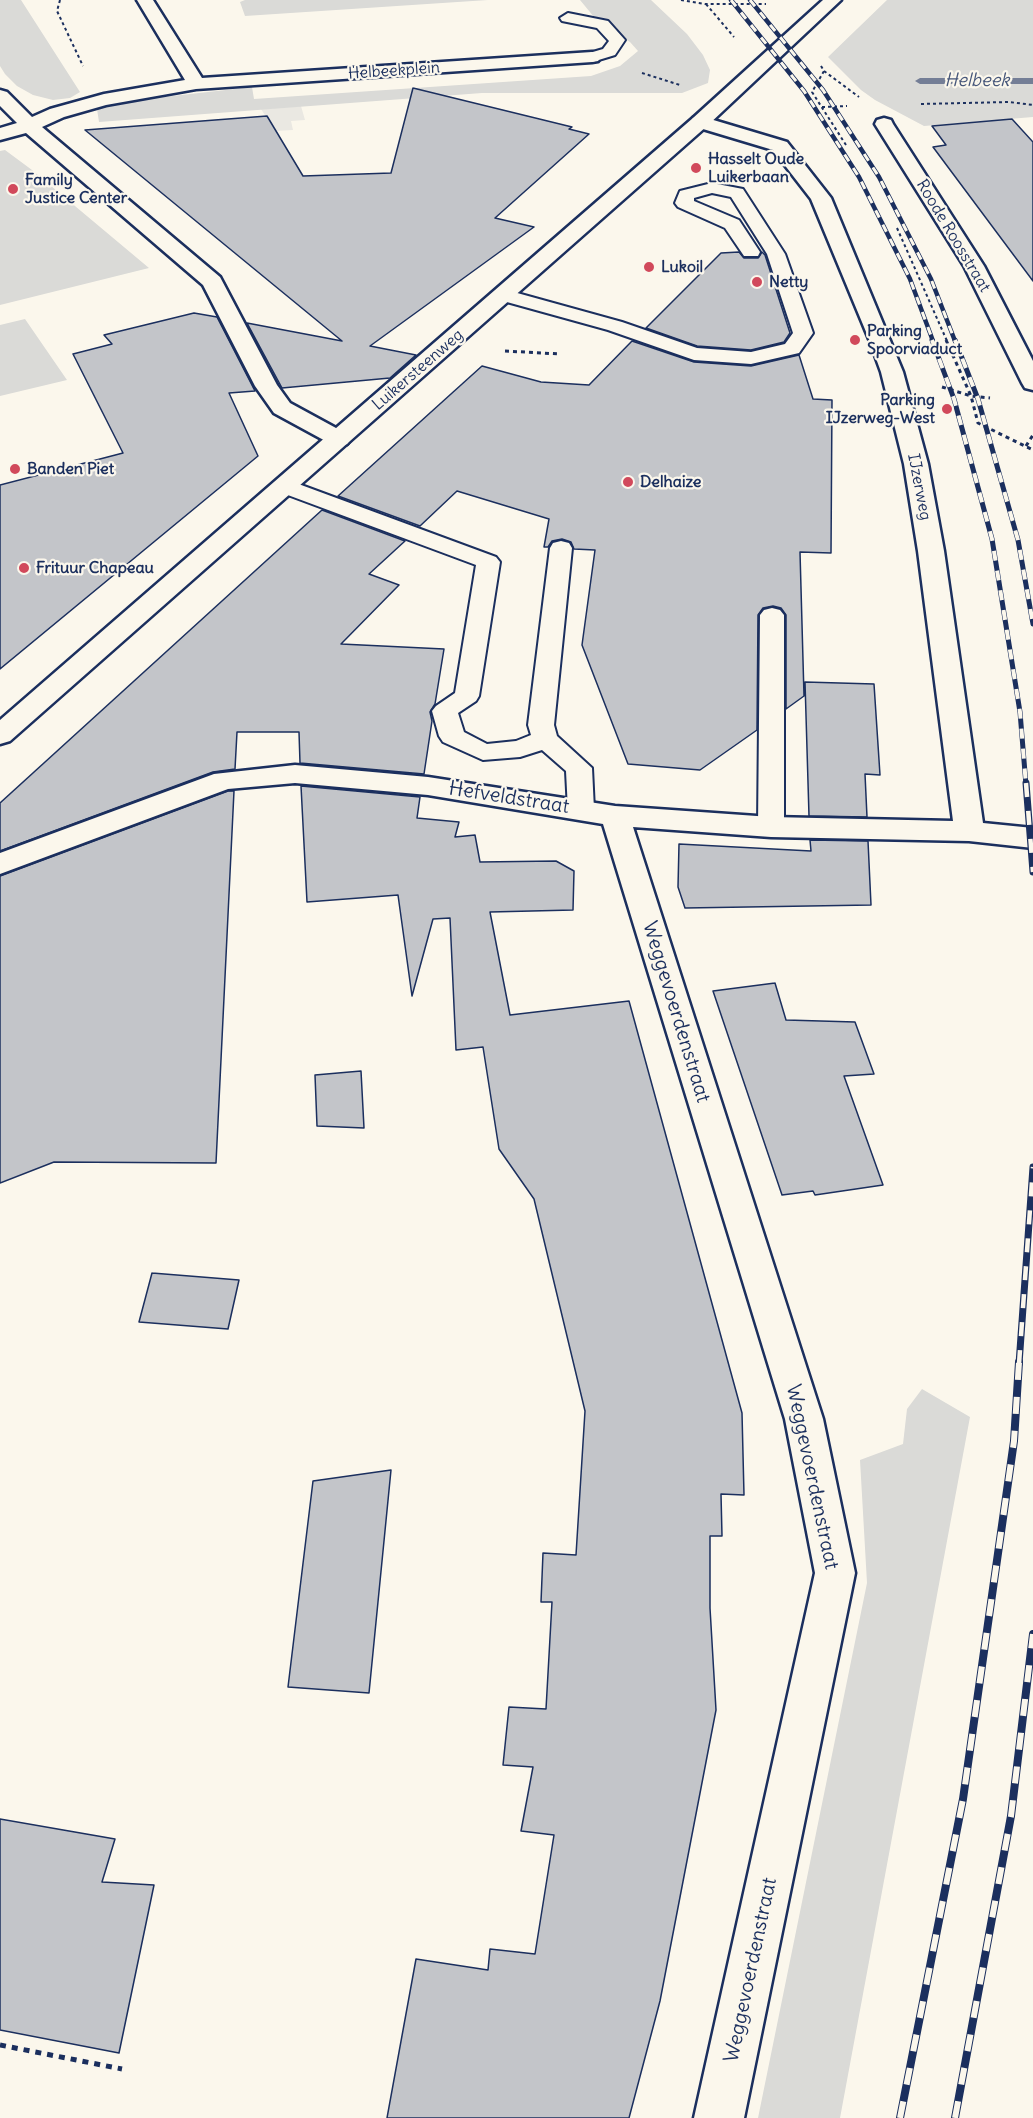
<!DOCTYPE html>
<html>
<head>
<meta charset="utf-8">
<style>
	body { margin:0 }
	canvas { display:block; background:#fbf7ec }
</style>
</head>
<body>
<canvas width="1033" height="2118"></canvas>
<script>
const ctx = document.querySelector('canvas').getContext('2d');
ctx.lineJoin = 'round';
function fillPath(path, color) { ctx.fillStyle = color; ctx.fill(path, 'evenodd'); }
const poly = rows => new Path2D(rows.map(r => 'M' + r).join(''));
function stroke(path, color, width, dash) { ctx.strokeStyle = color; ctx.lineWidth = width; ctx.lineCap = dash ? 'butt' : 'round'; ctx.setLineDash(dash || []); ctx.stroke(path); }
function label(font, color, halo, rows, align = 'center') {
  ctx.font = font + ' Delius,sans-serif'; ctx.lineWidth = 4.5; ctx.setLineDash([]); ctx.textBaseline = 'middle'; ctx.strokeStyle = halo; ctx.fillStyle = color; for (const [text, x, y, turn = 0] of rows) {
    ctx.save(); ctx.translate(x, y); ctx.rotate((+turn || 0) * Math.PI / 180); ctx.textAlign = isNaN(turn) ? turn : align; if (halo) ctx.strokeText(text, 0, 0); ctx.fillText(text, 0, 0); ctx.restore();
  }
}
const built = poly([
	[301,106,305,120,291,121,293,130,275,131,261,109]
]);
const green = poly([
	[0,0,21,0,80,92,70,98,53,100,33,95,17,86,5,74,0,66],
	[245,0,488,0,245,16,240,2],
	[580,0,651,0,687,34,703,55,710,70,708,83,682,93,482,93,99,122,97,109,111,103,252,87,254,99,591,76,620,66,638,51,630,42,599,23],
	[887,0,1033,0,1033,117,924,126,875,100,861,90,828,57],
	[5,150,32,170,149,268,0,305,0,151],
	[25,319,67,380,0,396,0,325],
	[922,1389,970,1417,840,2118,758,2118,867,1583,860,1460,903,1444,907,1409]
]);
const stream = poly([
	[1033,78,1033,84,920,84,915,81,920,78,1033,78]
]);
const building = poly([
	[413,88,572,127,569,129,589,134,495,218,534,227,370,346,416,355,390,378,282,388,247,323,342,341,85,130,267,116,303,176,391,173,413,88],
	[1012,119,1033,142,1033,281,933,147,946,145,932,126,1012,119],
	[739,252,744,258,758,258,762,252,765,255,790,333,784,342,751,350,697,346,646,328,721,253,739,252],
	[194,313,217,317,255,391,229,393,258,456,0,669,0,485,123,453,73,354,112,344,104,335,194,313],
	[632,341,694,362,751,366,799,355,813,399,832,400,831,553,800,552,804,696,786,709,786,615,781,608,773,606,763,608,758,615,757,730,700,770,628,764,582,645,595,550,574,549,571,542,562,539,552,541,548,547,544,547,549,519,457,491,420,526,338,496,482,366,541,382,589,385,632,341],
	[322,510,405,541,369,574,399,585,341,644,444,649,435,704,430,712,432,721,424,774,300,763,299,732,237,732,235,769,213,772,0,851,0,803,322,510],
	[805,682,874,684,880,775,865,774,867,817,809,816,805,682],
	[301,786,420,797,417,818,459,822,455,837,475,835,480,862,556,861,574,871,573,910,490,912,510,1015,629,1001,742,1413,744,1495,721,1494,722,1536,710,1536,710,1608,716,1710,660,2001,629,2118,387,2118,416,1959,488,1970,490,1949,535,1954,554,1835,521,1831,533,1767,503,1765,509,1707,546,1709,552,1602,541,1602,543,1553,576,1555,585,1411,534,1199,499,1149,483,1047,456,1050,450,918,433,919,412,996,398,895,307,902,301,786],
	[228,791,234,791,216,1163,54,1162,0,1183,0,876,228,791],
	[810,840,868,841,871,905,685,908,678,887,679,844,811,851,810,840],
	[775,983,786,1020,855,1022,874,1074,844,1076,883,1185,815,1195,813,1191,782,1195,713,991,775,983],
	[361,1071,364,1128,317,1126,315,1075,361,1071],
	[152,1273,239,1280,228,1329,139,1322,152,1273],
	[391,1470,369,1693,288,1687,313,1481,391,1470],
	[0,1819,115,1839,102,1882,154,1885,119,2053,0,2030,0,1819]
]);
const pathFar2 = poly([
	[60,0,57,11,83,66],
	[681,0,705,4,766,4],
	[706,4,734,37],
	[821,66,824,71,812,92,846,145],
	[824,71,859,97],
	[642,73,680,85],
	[921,104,1009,102,1033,105],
	[822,107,847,106],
	[897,228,947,341]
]);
const pathFar1 = poly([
	[946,340,971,396,978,423,1033,450],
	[505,351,560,354],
	[942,387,971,396,990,398],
	[1026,446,1033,435]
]);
const path = poly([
	[0,2045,122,2069]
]);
const lane = poly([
	[568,13,608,21,625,40,615,55,592,62,586,60,584,57,586,54,603,49,609,41,597,28,562,21,560,18,568,13],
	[712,183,743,189,785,254,813,333,799,353,751,364,694,360,608,330,496,299,493,295,496,291,510,291,622,322,697,348,751,352,785,344,793,333,767,254,731,197,712,193,694,198,694,201,739,220,760,252,758,256,744,256,725,228,678,207,675,203,680,191,712,183],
	[285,479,496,557,500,562,479,696,476,701,458,713,464,732,487,744,516,741,531,735,528,725,550,548,553,543,561,541,569,543,572,548,554,725,557,736,592,768,594,810,590,816,581,819,572,816,568,810,566,771,542,750,520,757,483,760,443,742,439,736,432,711,436,706,455,693,476,565,277,491,274,486,277,481,285,479],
	[772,608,780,610,784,615,784,827,780,833,771,836,762,833,758,827,760,615,764,610,772,608]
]);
const street = poly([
	[137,0,153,0,202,78,592,52,598,53,601,57,598,61,592,62,196,89,106,105,64,117,42,127,220,277,277,385,290,403,347,434,351,439,347,444,339,446,331,444,274,413,255,386,203,285,26,133,0,140,0,128,17,123,0,106,0,90,7,92,32,117,50,109,104,94,185,80,137,0],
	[700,116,787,142,831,198,903,372,928,464,944,551,983,823,1033,828,1033,848,969,841,771,837,633,827,823,1419,855,1573,744,2118,694,2118,815,1573,785,1419,603,824,428,795,295,783,228,789,0,874,0,853,214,774,295,765,428,777,615,806,771,817,953,821,918,551,904,464,881,372,869,339,811,199,773,150,693,126,691,122,693,118,700,116],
	[884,118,891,120,893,124,984,266,1033,361,1033,390,1025,388,1022,383,964,266,875,124,877,120,884,118]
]);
const secondary = poly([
	[823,0,841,0,707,126,10,741,0,744,0,720,693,118,823,0]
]);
const railFar3 = poly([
	[731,0,804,91,859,177,910,279,933,341],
	[750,0,823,90,879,177,931,279,955,341]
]);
const railFar2 = poly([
	[932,340,954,399,992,539,1020,712,1026,785],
	[955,340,978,399,1018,540,1033,624]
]);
const railFar1 = poly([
	[1026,783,1033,872],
	[1019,1364,1033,1167]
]);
const rail = poly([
	[900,2118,963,1799,1014,1441,1019,1362],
	[955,2118,1011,1816,1033,1634]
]);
const markers = [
	[696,168,6,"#d1495b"],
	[13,189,6,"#d1495b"],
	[649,267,6,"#d1495b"],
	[757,282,6,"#d1495b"],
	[855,340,6,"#d1495b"],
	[947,409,6,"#d1495b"],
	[15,469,6,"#d1495b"],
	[628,482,6,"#d1495b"],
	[24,568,6,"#d1495b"]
];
const farStreetnames = [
	["Helbeekplein",394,71,-4],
	["Roode Roosstraat",953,236,59],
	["Luikersteenweg",418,370,-41],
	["IJzerweg",919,487,79]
];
const farPoinames = [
	["Hasselt Oude",708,159],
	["Luikerbaan",708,177],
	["Family",25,180],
	["Justice Center",25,198],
	["Lukoil",661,267],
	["Netty",769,282],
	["Parking",867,331],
	["Spoorviaduct",867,349],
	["Parking",935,400,"right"],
	["IJzerweg-West",935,418,"right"],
	["Banden Piet",27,469],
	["Delhaize",640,482],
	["Frituur Chapeau",36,568]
];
const farWaternames = [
	["Helbeek",977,81]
];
const streetNames = [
	["Hefveldstraat",509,798,9],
	["Weggevoerdenstraat",676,1012,73],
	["Weggevoerdenstraat",812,1477,78],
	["Weggevoerdenstraat",751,1970,-78]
];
fillPath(built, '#eae8e2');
fillPath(green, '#dadad7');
fillPath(stream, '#747e96');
fillPath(building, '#c3c5c9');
stroke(building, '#1b2f5e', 1.5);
stroke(lane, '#1b2f5e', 4);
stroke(street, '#1b2f5e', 5);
stroke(secondary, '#1b2f5e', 5);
stroke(pathFar2, '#1b2f5e', 2, [3, 3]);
stroke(pathFar1, '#1b2f5e', 3, [4, 4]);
stroke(path, '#1b2f5e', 5, [6, 6]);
fillPath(lane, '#fbf7ec');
fillPath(street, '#fbf7ec');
fillPath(secondary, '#fbf7ec');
stroke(railFar3, '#1b2f5e', 4.5);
stroke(railFar2, '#1b2f5e', 5);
stroke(railFar1, '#1b2f5e', 7);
stroke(rail, '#1b2f5e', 8);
stroke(railFar3, '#fbf7ec', 3, [8]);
stroke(railFar2, '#fbf7ec', 4, [10]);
stroke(railFar1, '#fbf7ec', 4.5, [14]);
stroke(rail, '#fbf7ec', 6, [17]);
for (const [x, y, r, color] of markers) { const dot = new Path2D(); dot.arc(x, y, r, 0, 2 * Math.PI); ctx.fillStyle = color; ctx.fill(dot); stroke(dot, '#fbf7ec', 2); }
label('16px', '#1b2f5e', '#fbf7ec', farStreetnames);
label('bold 16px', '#1b2f5e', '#fbf7ec', farPoinames, 'left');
label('italic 18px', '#47577a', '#fbf7ec', farWaternames);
label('20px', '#1b2f5e', '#fbf7ec', streetNames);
</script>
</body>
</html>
